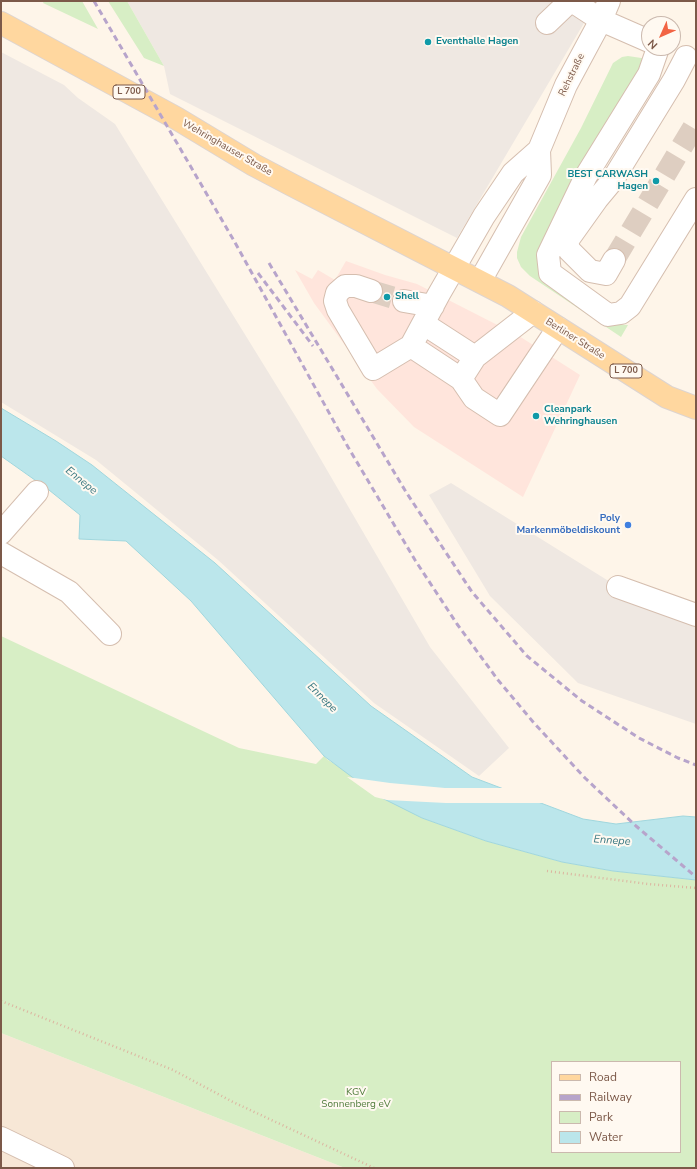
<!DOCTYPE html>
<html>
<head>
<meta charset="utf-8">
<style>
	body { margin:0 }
	#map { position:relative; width:697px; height:1169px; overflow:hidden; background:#fef5e9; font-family:"Nunito Sans",sans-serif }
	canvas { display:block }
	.frame { position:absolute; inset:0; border:2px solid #7c5949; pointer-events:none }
	.legend { position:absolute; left:551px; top:1061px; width:130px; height:92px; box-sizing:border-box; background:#fff9f1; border:1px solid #cbb9ae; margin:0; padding:5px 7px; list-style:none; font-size:12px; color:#7c5949 }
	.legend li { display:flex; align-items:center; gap:8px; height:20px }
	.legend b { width:20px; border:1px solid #cbb9ae }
	.north { position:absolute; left:641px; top:16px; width:40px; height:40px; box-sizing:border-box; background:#fff9f1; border:1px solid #cbb9ae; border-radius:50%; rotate:225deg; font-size:11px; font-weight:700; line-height:16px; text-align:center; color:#7c5949 }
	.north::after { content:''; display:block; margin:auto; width:14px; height:18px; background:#f26444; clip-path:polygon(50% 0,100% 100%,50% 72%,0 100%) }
</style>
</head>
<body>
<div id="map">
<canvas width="697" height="1169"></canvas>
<div class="frame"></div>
<ul class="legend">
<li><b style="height:5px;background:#ffd79f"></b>Road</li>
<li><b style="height:5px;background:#b7a4cb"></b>Railway</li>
<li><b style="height:11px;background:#d7eec5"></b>Park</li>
<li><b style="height:11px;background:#bbe6eb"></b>Water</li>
</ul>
<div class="north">N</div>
</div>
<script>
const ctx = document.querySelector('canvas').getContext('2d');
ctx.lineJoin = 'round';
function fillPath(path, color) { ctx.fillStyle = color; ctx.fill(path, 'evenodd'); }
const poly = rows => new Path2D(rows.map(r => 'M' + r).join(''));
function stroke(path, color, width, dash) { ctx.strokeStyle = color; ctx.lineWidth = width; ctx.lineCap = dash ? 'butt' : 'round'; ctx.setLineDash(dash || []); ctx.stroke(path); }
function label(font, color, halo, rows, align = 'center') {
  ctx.font = font + ' "Nunito Sans",sans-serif'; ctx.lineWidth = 4; ctx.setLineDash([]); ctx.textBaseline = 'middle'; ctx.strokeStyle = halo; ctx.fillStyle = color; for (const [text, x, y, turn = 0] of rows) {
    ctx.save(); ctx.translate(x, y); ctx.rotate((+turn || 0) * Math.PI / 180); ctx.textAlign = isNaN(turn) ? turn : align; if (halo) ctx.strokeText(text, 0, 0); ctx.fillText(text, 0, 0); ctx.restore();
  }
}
const residential = poly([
	[1,1033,345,1168,1,1168]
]);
const commercial = poly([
	[346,261,385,275,417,284,519,336,580,375,523,497,414,427,377,389,314,303,295,270,312,279,318,270,335,280]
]);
const industrial = poly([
	[127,1,597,1,457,238,170,94,164,66],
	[1,52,64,85,78,98,115,124,299,422,430,647,509,748,479,776,374,703,218,560,96,460,1,402],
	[451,483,607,580,696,609,696,724,578,683,490,596,429,495]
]);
const green = poly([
	[44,1,82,1,98,29,43,3],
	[108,1,127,1,164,66,144,58],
	[628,56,648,59,544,259,612,324,628,325,621,337,530,276,521,267,517,258,517,252,521,237,581,128,613,63,622,57],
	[1,636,239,748,316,764,324,756,328,760,422,818,486,841,562,862,613,871,696,880,696,1168,345,1168,1,1033],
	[552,1062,680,1062,680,1152,552,1152]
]);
const water = poly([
	[1,408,56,441,92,465,215,563,371,706,472,777,583,819,616,824,683,816,696,817,696,880,613,871,562,862,486,841,422,818,376,795,324,756,191,601,126,541,79,539,80,515,49,490,1,456,1,408]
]);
const pier = poly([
	[347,777,390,783,445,788,507,788,546,803,446,803,387,800,375,797]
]);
const minorTunnel = poly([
	[614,260,696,123],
	[371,291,404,301]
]);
const path = poly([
	[547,871,648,884,696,888],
	[1,1001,173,1070,233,1102,374,1168]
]);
const minor = poly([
	[572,1,601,20,649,41],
	[547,23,570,1],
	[658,48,649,74,586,176,548,255,550,273,608,315,621,313,630,306,696,199],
	[614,260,606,274,590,271,569,250,567,241,597,199,612,181,674,80,686,57],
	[480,281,540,175,539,150],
	[371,291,356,286,345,286,337,293,335,301,338,310,373,369,411,346],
	[404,301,433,306],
	[424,324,475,357],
	[558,328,500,415,474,398,461,379,411,346,439,294,484,216,513,173,539,150,566,85,601,20,609,1],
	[461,379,475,357,533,312],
	[1,533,37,492],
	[1,553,69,592,110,634],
	[618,587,696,615],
	[1,1138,63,1168]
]);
const major = poly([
	[1,23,176,118,254,165,292,185,508,296,667,397,696,408]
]);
const rail = poly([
	[94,1,233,239,348,447,415,560,457,624,498,680,534,723,585,778,636,826,696,877],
	[269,263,406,492,472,592,527,656,582,701,639,738,678,758,696,765],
	[258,273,313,346]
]);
const markers = [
	[428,42,4,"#0f9aa8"],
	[656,181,4,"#0f9aa8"],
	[387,297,4,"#0f9aa8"],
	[536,416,4,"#0f9aa8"],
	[628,525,4,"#3f7fe0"]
];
const shields = [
	[129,92,32],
	[626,371,32]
];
const shieldNames = [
	["L 700",129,92],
	["L 700",626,371]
];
const cultureNames = [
	["Eventhalle Hagen",436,42],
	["BEST CARWASH",648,175,"right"],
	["Hagen",648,187,"right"],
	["Shell",395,297],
	["Cleanpark",544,410],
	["Wehringhausen",544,422]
];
const streetNames = [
	["Rehstraße",572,75,-64],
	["Wehringhauser Straße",227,148,30],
	["Berliner Straße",575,339,32]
];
const shopNames = [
	["Poly",620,519],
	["Markenmöbeldiskount",620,531]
];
const parkNames = [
	["KGV",356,1093],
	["Sonnenberg eV",356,1105]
];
const waterNames = [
	["Ennepe",81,481,39],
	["Ennepe",322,698,45],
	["Ennepe",612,841,4]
];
fillPath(residential, '#f7e7d6');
fillPath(commercial, '#ffe5dc');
fillPath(industrial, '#efe8e2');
fillPath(green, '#d7eec5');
fillPath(water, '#bbe6eb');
stroke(water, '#a0d6dd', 1);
fillPath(pier, '#fef5e9');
stroke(minorTunnel, '#decec1', 22, [22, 11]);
stroke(minor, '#d5beaf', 24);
stroke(major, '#ddd4d0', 24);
stroke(path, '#dcb5a0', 2.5, [1, 3]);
stroke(minor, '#fff', 22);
stroke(major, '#ffd79f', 22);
stroke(rail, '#b7a4cb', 3, [6, 4]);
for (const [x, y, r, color] of markers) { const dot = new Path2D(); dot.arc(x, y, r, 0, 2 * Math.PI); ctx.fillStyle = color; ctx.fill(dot); stroke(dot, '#fff9f1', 1.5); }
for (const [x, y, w] of shields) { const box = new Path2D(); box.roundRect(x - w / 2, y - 7, w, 14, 3); ctx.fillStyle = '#fff9f1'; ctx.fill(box); stroke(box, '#7c5949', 1); }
label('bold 9px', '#7c5949', null, shieldNames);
label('bold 10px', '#0d838f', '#fff9f1', cultureNames, 'left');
label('10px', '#7c5949', '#fff9f1', streetNames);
label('bold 10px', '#366cbe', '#fff9f1', shopNames, 'right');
label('10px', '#527d3d', '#fff9f1', parkNames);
label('italic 11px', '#3a7982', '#fff9f1', waterNames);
</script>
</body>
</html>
